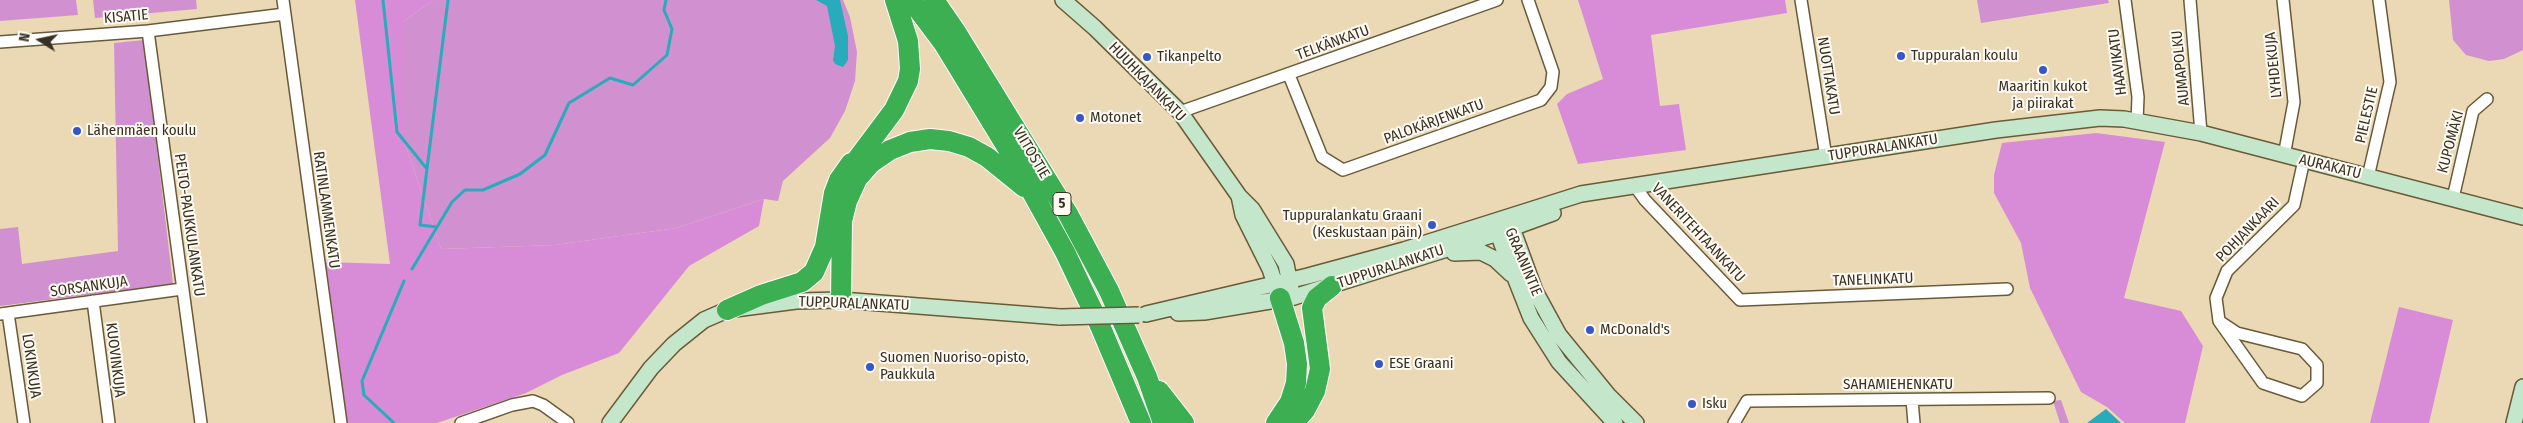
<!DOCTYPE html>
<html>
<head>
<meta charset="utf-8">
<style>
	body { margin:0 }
	#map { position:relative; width:2523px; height:423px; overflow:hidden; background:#ead9b4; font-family:"Fira Sans Condensed",sans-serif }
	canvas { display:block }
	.north { position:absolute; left:15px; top:15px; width:50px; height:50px; -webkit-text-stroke:4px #fffbf4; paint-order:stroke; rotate:280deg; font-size:14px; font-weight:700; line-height:20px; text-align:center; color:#373122 }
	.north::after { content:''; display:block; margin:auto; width:18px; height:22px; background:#373122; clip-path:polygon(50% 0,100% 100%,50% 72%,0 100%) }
</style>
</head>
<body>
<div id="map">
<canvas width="2523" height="423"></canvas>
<div class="north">N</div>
</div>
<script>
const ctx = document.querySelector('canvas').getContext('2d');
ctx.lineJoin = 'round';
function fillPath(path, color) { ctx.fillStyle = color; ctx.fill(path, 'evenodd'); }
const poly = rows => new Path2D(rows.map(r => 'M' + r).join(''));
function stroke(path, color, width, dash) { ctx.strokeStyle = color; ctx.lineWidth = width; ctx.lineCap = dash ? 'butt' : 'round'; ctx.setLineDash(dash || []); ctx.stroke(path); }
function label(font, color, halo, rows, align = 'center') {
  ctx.font = font + ' "Fira Sans Condensed",sans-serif'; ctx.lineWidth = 4; ctx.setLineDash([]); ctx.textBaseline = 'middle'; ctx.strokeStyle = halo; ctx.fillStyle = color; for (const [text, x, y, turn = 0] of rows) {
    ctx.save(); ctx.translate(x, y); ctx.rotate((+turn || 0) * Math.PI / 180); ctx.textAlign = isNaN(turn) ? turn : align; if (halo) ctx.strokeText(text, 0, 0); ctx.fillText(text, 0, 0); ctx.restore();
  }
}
const green = poly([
	[0,0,76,0,78,15,0,21],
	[93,0,196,0,197,9,95,18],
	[433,0,843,0,850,17,857,52,855,81,845,111,830,138,783,181,778,201,764,199,677,228,555,245,441,249,404,141,404,21],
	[1977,0,2108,0,2109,3,1981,23],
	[2449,0,2523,0,2523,50,2504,59,2489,61,2466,55,2453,40],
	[144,40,173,284,0,306,0,229,18,227,22,264,118,251,114,43],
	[2061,400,2069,423,2060,423,2053,401]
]);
const forest = poly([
	[355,0,433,0,404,21,404,141,441,249,555,245,677,228,764,199,759,226,689,266,619,353,562,375,526,393,437,423,345,423,323,262,390,264],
	[1578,0,1785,0,1787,13,1651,35,1660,106,1679,104,1686,150,1578,164,1557,104,1567,94,1603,79],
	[2096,133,2165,142,2124,298,2181,311,2203,346,2185,423,2125,423,2107,407,2081,392,2030,288,2021,243,1994,193,1994,175,2002,143],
	[2399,307,2453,320,2429,423,2370,423]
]);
const water = poly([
	[816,0,840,0,848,36,848,60,843,67,835,64,833,60,835,46,827,6],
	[2106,409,2121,423,2087,423]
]);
const stream = poly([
	[383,0,397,132,427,169],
	[437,227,420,225,448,0],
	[412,269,452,202,465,190,483,190,520,174,545,155,569,103,610,78,633,85,667,55,672,29,664,10,666,0],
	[394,423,364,395,362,381,404,281]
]);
const street = poly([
	[283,0,341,423],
	[1801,0,1826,157],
	[2125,0,2138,97,2137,121],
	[2190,0,2201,133],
	[2283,0,2294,102,2284,156],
	[148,31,201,423],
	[0,42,148,31,285,14],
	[1289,75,1322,157,1343,170,1541,100,1551,87,1553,72,1528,0],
	[1180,112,1497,0],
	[2368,177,2390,82,2379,0],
	[1635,186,1645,200,1740,300,2007,289],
	[2453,198,2473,111,2487,99],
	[93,301,109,423],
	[8,313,24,423],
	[0,314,182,289],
	[2219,321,2237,333,2302,349,2317,365,2317,383,2302,396,2263,383,2219,321,2216,298,2227,271,2294,205,2304,160],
	[1912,400,1914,423],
	[461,423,512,405,533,401,543,405,568,423],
	[1734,423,1747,401,2049,398]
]);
const secondary = poly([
	[1063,0,1095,28,1180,112,1239,196,1252,209,1286,264,1291,289],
	[1239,196,1243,215,1270,269,1278,292],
	[1506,221,1512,228,1535,291,1559,335,1608,395,1636,423],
	[1500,224,1498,233,1503,247,1531,318,1559,362,1615,423],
	[1454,253,1481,252,1495,259,1511,274],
	[1178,313,1204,312,1294,297,1498,233,1553,213],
	[1146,314,1308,276,1404,250,1581,194,1996,130,2100,118,2124,119,2201,133,2523,217],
	[610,423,651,368,674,344,704,320,727,310,796,301,841,300,1060,317],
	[2514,423,2523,387]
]);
const highway = poly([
	[911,0,944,44,1008,149,1065,252,1101,328,1141,423],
	[934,0,956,32,1068,214,1109,291,1147,377,1163,423],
	[846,174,894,110,908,81,910,69,908,41,895,0],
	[841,300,842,221,847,201,857,179,871,163,890,150,910,142,930,139,949,141,969,147,987,157,1024,187],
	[727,310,761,295,802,282,814,272,825,247,834,193,839,180,851,163],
	[1159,391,1184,423],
	[1276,423,1290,402,1296,383,1297,364,1294,343,1280,298],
	[1294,423,1305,410,1315,391,1320,369,1312,308,1317,298,1332,286]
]);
const secondaryBridge = poly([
	[1060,317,1139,315]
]);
const markers = [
	[1901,56,5,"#3557c8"],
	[1147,57,5,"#3557c8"],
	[2043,70,5,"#3557c8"],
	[1080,118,5,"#3557c8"],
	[77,131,5,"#3557c8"],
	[1432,225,5,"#3557c8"],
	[1590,330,5,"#3557c8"],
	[1379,364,5,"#3557c8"],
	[870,367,5,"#3557c8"],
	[1692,404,5,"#3557c8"]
];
const shields = [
	[1062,204,18]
];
const shieldNames = [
	["5",1062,204]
];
const streetNames = [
	["KISATIE",126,17,-5],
	["TELKÄNKATU",1333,43,-20],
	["HAAVIKATU",2118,62,-97],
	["LYHDEKUJA",2274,65,-96],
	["AUMAPOLKU",2181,68,-96],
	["NUOTTAKATU",1828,76,81],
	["HUUHKAJANKATU",1147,82,46],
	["PIELESTIE",2367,115,-77],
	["PALOKÄRJENKATU",1434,122,-20],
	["KUPOMÄKI",2451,142,-75],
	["TUPPURALANKATU",1883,148,-9],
	["VIITOSTIE",1031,153,59],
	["AURAKATU",2330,167,14],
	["RATINLAMMENKATU",326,210,82],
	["PELTO-PAUKKULANKATU",189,225,82],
	["POHJANKAARI",2248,230,-46],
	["VANERITEHTAANKATU",1698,233,47],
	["GRAANINTIE",1523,262,67],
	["TUPPURALANKATU",1391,267,-18],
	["TANELINKATU",1873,280,-2],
	["SORSANKUJA",89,287,-8],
	["TUPPURALANKATU",854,304,2],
	["KUOVINKUJA",115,360,83],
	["LOKINKUJA",31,366,82],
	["SAHAMIEHENKATU",1898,385]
];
const poiNames = [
	["Tuppuralan koulu",1911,56],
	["Tikanpelto",1157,57],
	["Maaritin kukot",2043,87,"center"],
	["ja piirakat",2043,104,"center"],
	["Motonet",1090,118],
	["Lähenmäen koulu",87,131],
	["Tuppuralankatu Graani",1422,216,"right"],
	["(Keskustaan päin)",1422,233,"right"],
	["McDonald's",1600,330],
	["Suomen Nuoriso-opisto,",880,358],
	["Paukkula",880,375],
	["ESE Graani",1389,364],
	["Isku",1702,404]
];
fillPath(green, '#d191d0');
fillPath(forest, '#d88bd7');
fillPath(water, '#28abbb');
stroke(stream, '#28abbb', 3);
stroke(street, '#695a38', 14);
stroke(secondary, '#695a38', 18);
stroke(highway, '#fff', 22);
stroke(street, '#fff', 11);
stroke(secondary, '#c4e7cb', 15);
stroke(highway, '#3caf53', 20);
stroke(secondaryBridge, '#695a38', 18, []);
stroke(secondaryBridge, '#c4e7cb', 15);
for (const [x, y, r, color] of markers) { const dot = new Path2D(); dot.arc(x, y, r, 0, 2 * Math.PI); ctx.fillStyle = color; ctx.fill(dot); stroke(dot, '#fffbf4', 2); }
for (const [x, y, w] of shields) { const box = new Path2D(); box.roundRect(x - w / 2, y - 11.5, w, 23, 4); ctx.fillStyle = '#fffbf4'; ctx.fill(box); stroke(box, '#373122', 1); }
label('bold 14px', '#373122', null, shieldNames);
label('15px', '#373122', '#fffbf4', streetNames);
label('15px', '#373122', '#fffbf4', poiNames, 'left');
</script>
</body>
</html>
